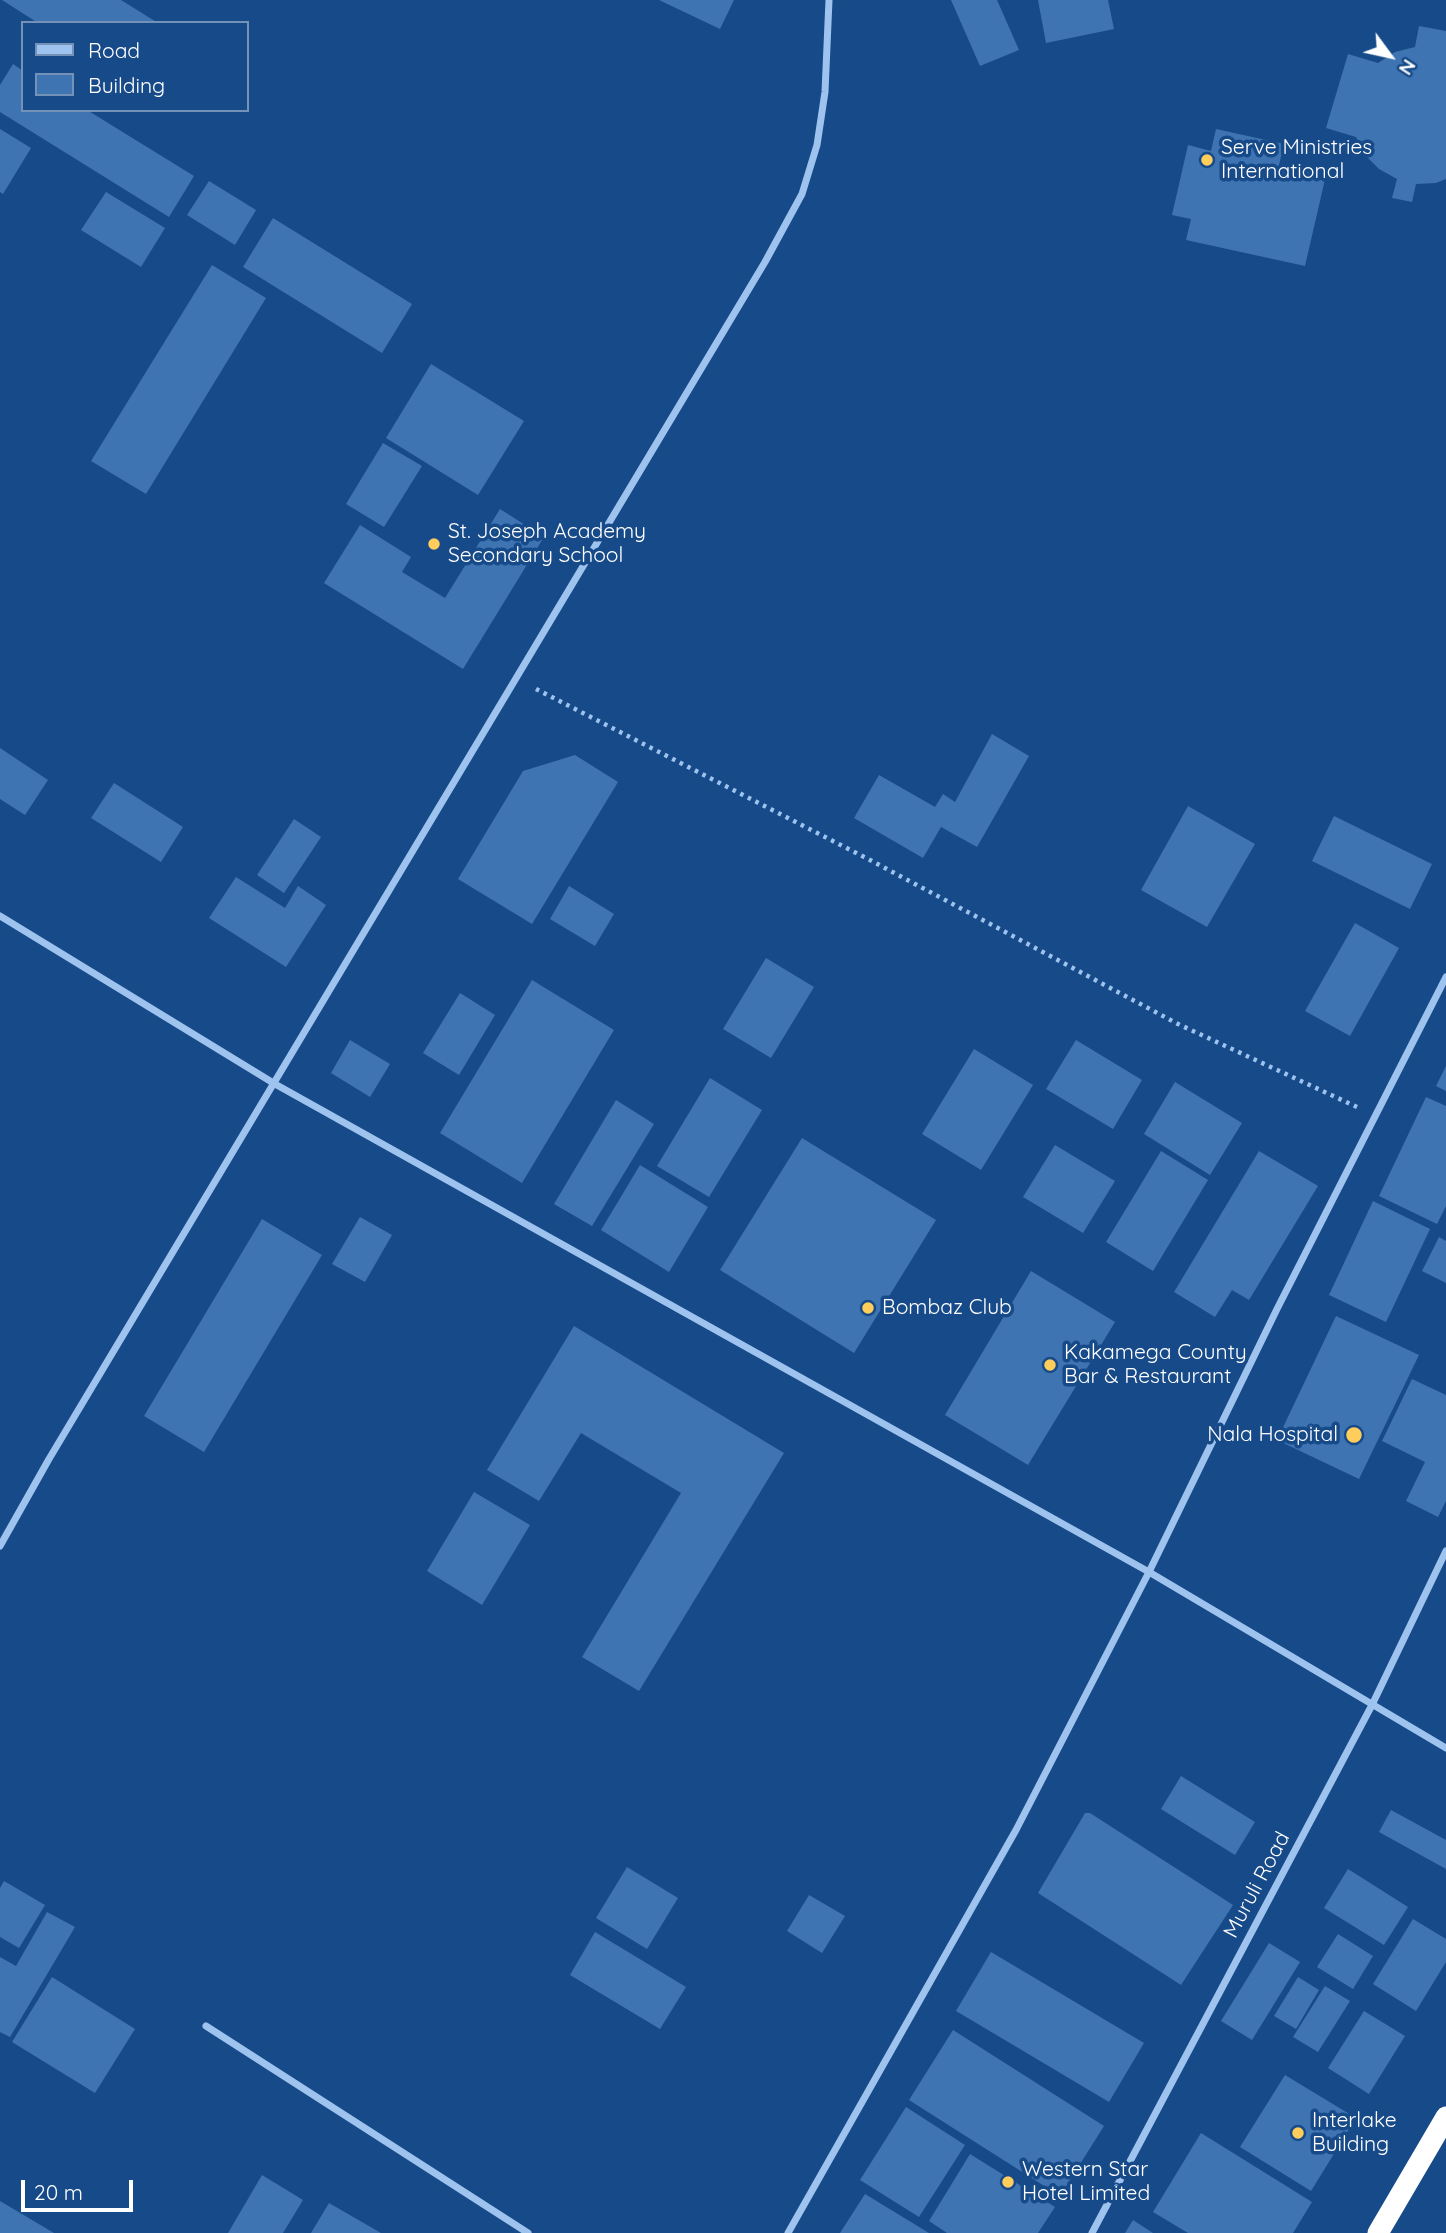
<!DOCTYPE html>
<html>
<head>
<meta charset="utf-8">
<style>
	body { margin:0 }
	#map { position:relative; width:1446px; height:2233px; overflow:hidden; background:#174a89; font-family:Quicksand,sans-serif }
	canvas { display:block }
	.legend { position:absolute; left:21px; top:21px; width:228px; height:91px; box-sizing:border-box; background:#174a89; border:2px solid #7492b8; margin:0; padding:9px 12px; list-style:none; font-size:21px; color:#fff }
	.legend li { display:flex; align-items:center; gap:14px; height:35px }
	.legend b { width:35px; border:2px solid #7492b8 }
	.north { position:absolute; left:1355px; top:21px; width:70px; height:70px; -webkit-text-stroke:5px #174a89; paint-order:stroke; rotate:123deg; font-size:19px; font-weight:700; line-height:28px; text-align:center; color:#fff }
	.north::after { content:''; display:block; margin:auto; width:24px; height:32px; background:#fff; clip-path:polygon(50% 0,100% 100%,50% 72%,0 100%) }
	.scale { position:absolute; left:21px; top:2180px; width:112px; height:32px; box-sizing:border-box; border:4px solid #fff; border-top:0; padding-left:9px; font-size:21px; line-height:24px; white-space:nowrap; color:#fff; -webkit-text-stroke:5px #174a89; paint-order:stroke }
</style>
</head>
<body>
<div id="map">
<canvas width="1446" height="2233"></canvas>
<ul class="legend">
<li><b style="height:9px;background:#9ec3ee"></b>Road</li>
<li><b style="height:19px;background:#3f74b2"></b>Building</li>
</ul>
<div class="north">N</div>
<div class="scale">20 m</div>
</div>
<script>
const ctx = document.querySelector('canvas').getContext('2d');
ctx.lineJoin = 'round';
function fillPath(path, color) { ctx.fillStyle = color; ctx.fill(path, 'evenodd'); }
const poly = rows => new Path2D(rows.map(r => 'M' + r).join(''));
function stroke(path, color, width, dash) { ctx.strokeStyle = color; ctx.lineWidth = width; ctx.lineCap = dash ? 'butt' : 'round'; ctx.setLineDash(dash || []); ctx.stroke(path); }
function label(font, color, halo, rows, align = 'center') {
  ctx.font = font + ' Quicksand,sans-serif'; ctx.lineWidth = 7; ctx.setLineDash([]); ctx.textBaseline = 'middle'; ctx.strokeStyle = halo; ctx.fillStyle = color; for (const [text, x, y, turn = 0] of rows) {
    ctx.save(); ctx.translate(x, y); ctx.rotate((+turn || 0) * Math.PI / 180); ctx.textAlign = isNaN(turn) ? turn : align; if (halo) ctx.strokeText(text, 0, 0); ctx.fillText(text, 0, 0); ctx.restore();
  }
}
const building = poly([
	[2,0,121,0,158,23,38,23],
	[659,0,734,0,720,29],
	[951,0,997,0,1019,50,980,66],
	[1038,0,1108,0,1114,29,1046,43],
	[1419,26,1446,31,1446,179,1436,183,1416,184,1412,202,1392,198,1397,179,1379,169,1365,155,1356,137,1326,128,1348,54,1378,63,1395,52,1415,47],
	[13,64,23,71,23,110,87,110,194,176,169,217,0,112,0,85],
	[0,129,31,148,3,194,0,192],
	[1216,129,1284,144,1279,165,1326,175,1305,266,1186,240,1191,219,1172,215,1188,145,1211,151],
	[209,181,256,210,235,245,187,215],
	[106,192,165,228,141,267,81,230],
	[273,218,412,304,382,353,243,267],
	[212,265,266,298,146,494,91,461],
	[431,364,524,421,478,495,386,438],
	[383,443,422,466,384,527,346,504],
	[500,509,544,537,463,669,324,583,360,525,411,557,402,572,445,598],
	[992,734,1029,756,977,847,941,827,923,858,854,818,879,775,935,807,943,794,955,802],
	[0,748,48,780,25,815,0,799],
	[575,755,618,782,532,924,458,879,523,771],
	[114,783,183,827,161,862,91,818],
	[1188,806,1255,844,1207,927,1141,890],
	[1334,816,1432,864,1410,909,1312,861],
	[294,819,321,837,284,893,257,875],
	[236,877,285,908,298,886,326,905,286,967,209,918],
	[569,886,614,914,595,946,550,919],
	[1355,923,1399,948,1350,1036,1305,1011],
	[766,958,814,987,771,1058,723,1029],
	[532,980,614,1030,522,1183,440,1133],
	[460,993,495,1015,459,1075,423,1053],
	[350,1040,390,1064,370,1097,331,1073],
	[1076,1040,1142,1080,1113,1129,1046,1089],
	[974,1049,1033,1085,981,1170,922,1134],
	[1446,1066,1446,1091,1436,1086],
	[710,1078,762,1110,709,1197,657,1166],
	[1175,1082,1242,1123,1210,1175,1144,1134],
	[1426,1097,1446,1106,1446,1206,1437,1224,1379,1196],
	[616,1100,654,1124,592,1226,554,1204],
	[802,1138,936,1220,854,1353,720,1270],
	[1055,1145,1115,1181,1083,1233,1023,1197],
	[1161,1151,1208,1180,1153,1271,1106,1242],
	[1259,1151,1318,1186,1249,1300,1232,1290,1215,1317,1174,1292],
	[640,1165,708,1207,669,1272,601,1230],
	[1373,1201,1430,1229,1386,1322,1329,1295],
	[360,1217,392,1235,365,1282,332,1264],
	[262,1219,322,1255,204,1452,144,1416],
	[1439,1237,1446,1241,1446,1283,1422,1271],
	[1031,1271,1115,1322,1028,1465,945,1415],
	[1336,1316,1419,1355,1359,1479,1277,1440],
	[574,1326,784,1453,639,1691,582,1657,681,1493,581,1433,539,1501,487,1470],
	[1412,1379,1446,1395,1446,1501,1438,1517,1406,1501,1425,1462,1382,1441],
	[474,1492,530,1525,482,1605,427,1571],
	[1181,1776,1255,1822,1235,1855,1161,1809],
	[1391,1810,1446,1840,1446,1869,1379,1832],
	[1085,1813,1090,1813,1233,1905,1181,1985,1038,1893],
	[627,1867,678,1898,647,1949,596,1918],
	[1348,1869,1408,1907,1384,1945,1324,1908],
	[4,1881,45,1905,19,1948,0,1937,0,1888],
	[809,1895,845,1916,822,1953,787,1931],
	[47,1912,75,1927,10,2037,0,2032,0,1957,16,1966],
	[1413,1919,1446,1939,1446,1962,1416,2011,1373,1984],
	[595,1932,686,1987,660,2029,570,1975],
	[1338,1934,1373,1956,1353,1989,1317,1967],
	[1269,1943,1300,1962,1252,2040,1221,2021],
	[991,1952,1144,2043,1109,2102,956,2011],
	[52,1977,135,2029,95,2093,12,2042],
	[1298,1977,1319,1990,1296,2029,1274,2016],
	[1325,1986,1350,2001,1318,2052,1293,2037],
	[1364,2011,1405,2036,1369,2094,1328,2068],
	[953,2030,1104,2126,1060,2196,909,2100],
	[1285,2075,1356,2118,1311,2191,1240,2147],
	[906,2107,965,2145,919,2217,860,2180],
	[1201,2133,1312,2202,1293,2233,1188,2233,1153,2212],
	[970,2154,1055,2207,1038,2233,947,2233,929,2221],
	[262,2175,303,2200,283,2233,228,2233],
	[865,2194,929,2233,840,2233],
	[0,2201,54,2233,0,2233],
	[329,2203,381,2233,311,2233],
	[1133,2220,1153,2233,1125,2233]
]);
const path = poly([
	[536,689,870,860,1178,1024,1357,1107]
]);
const street = poly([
	[0,916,275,1084,1149,1572,1446,1748],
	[0,1546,49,1459,765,262,802,194,817,145,825,92,829,0],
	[206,2026,528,2233],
	[788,2233,1016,1830,1149,1572,1277,1309,1446,977],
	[1092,2233,1372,1705,1446,1551]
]);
const highway = poly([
	[1378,2233,1446,2117]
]);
const markers = [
	[1207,160,7,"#ffcd5b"],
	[434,544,7,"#ffcd5b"],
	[868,1308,7,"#ffcd5b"],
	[1050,1365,7,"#ffcd5b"],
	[1354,1435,9,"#ffcd5b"],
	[1298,2133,7,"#ffcd5b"],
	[1008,2182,7,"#ffcd5b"]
];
const poiNames = [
	["Serve Ministries",1221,148],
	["International",1221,172],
	["St. Joseph Academy",448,532],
	["Secondary School",448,556],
	["Bombaz Club",882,1308],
	["Kakamega County",1064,1353],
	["Bar & Restaurant",1064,1377],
	["Nala Hospital",1338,1435,"right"],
	["Interlake",1312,2121],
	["Building",1312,2145],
	["Western Star",1022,2170],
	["Hotel Limited",1022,2194]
];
const streetNames = [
	["Muruli Road",1257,1885,-62]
];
fillPath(building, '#3f74b2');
stroke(path, '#9ec3ee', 4.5, [3.5, 5]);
stroke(street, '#9ec3ee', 7);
stroke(highway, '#fff', 21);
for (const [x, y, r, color] of markers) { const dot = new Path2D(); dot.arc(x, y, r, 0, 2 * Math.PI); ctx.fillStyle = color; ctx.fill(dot); stroke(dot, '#174a89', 2.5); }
label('21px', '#fff', '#174a89', poiNames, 'left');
label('21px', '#fff', '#174a89', streetNames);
</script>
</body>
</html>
